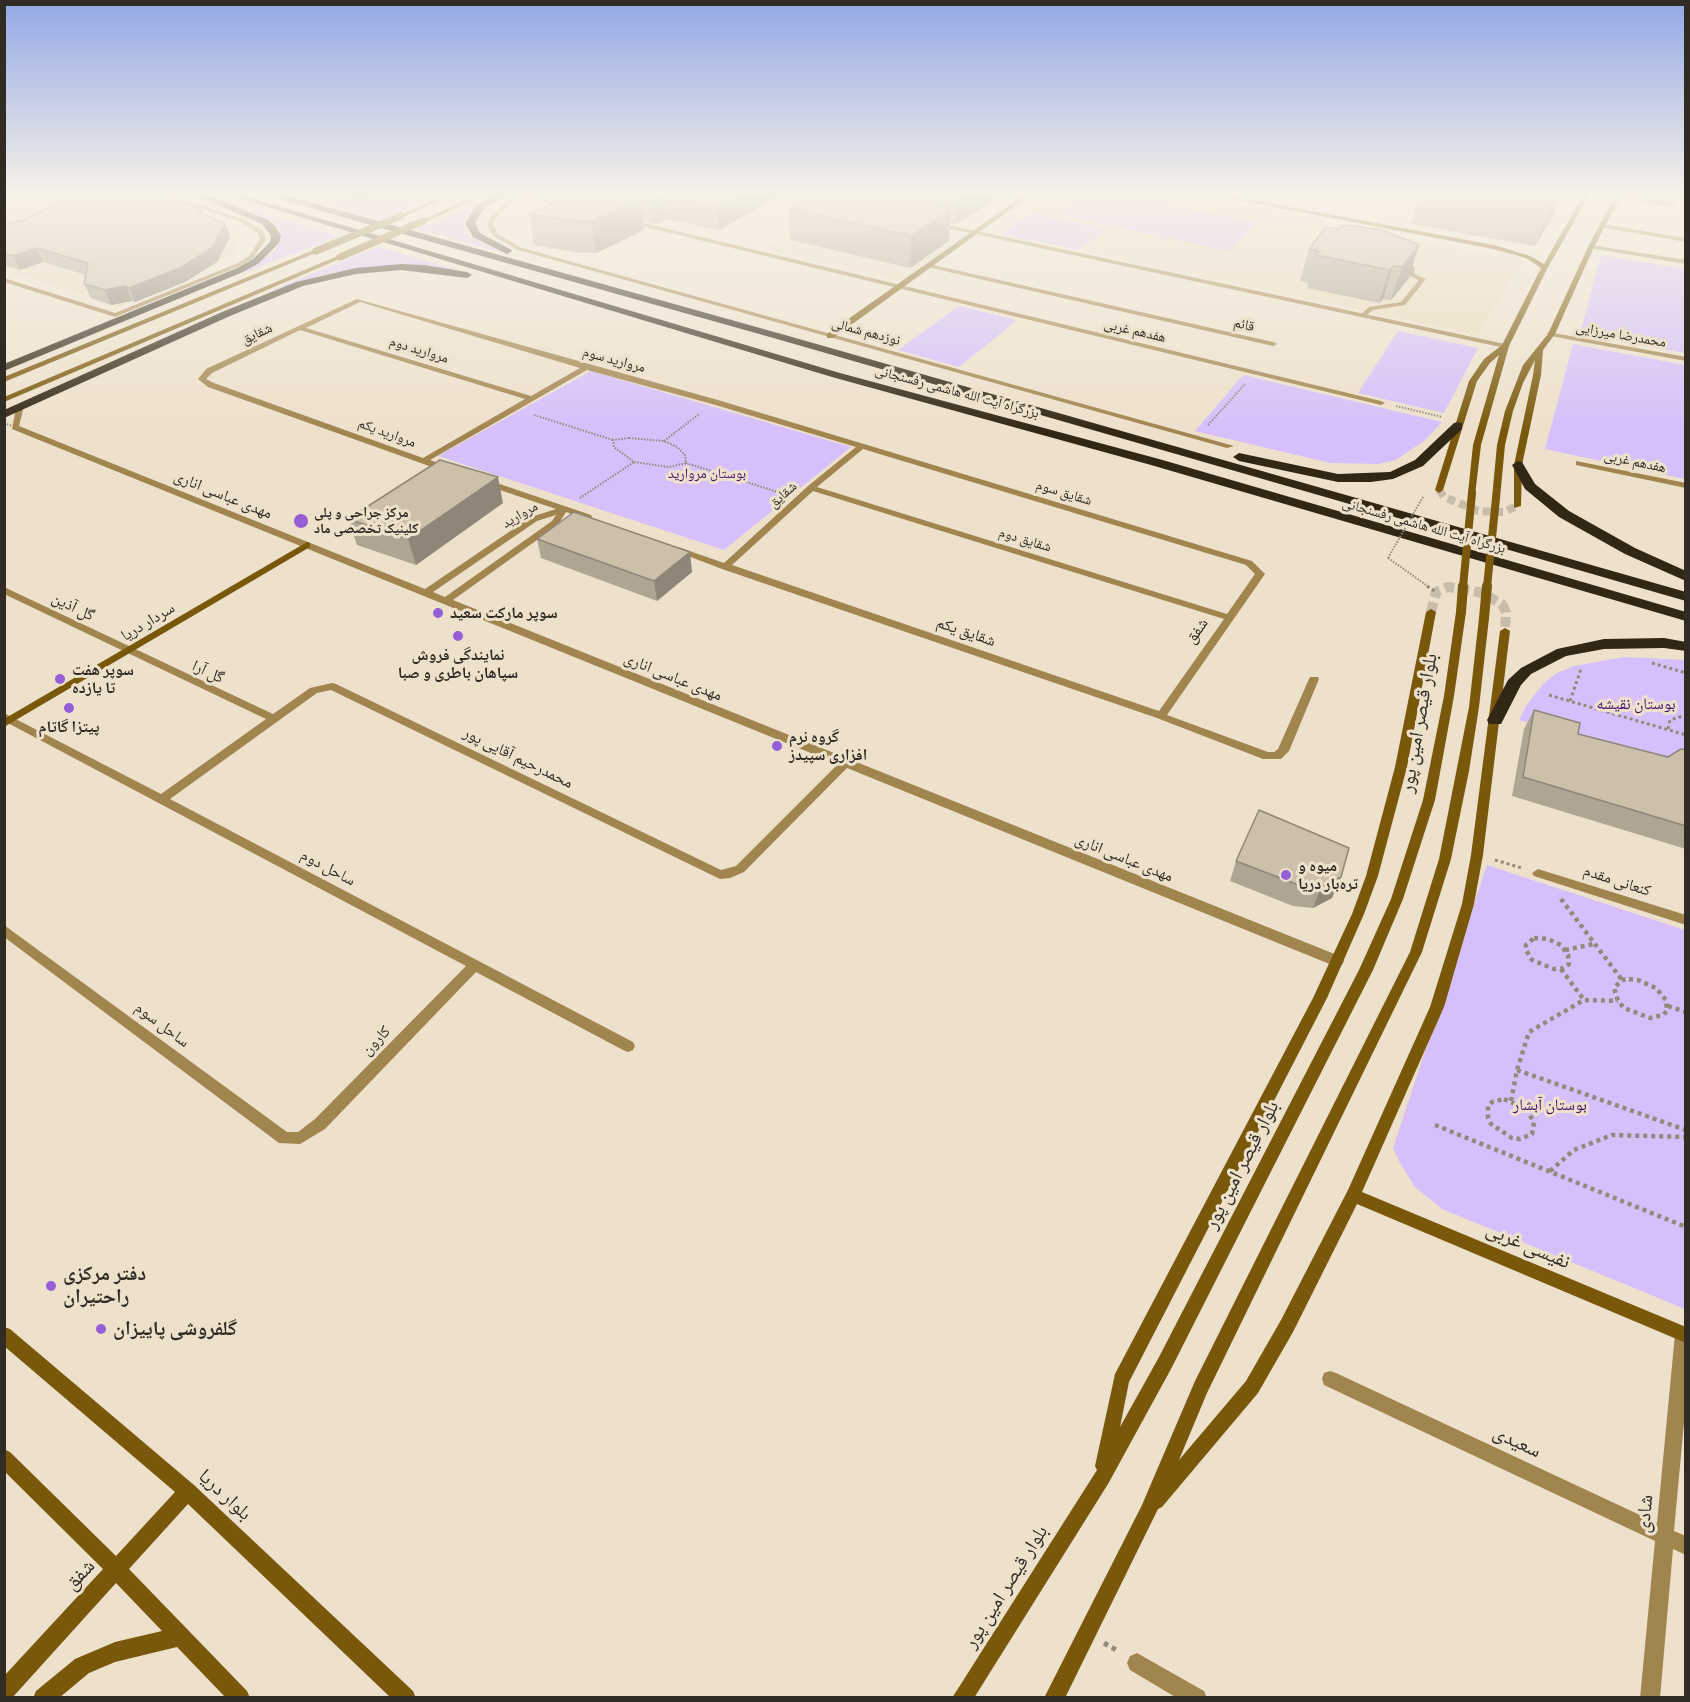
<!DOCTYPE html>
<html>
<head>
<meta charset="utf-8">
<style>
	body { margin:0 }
	#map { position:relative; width:1690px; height:1702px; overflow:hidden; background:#eee1cc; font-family:"PT Sans Narrow",sans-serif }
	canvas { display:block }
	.frame { position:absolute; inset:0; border:6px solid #302c23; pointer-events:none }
</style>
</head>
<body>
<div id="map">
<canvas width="1690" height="1702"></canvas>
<div class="frame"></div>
</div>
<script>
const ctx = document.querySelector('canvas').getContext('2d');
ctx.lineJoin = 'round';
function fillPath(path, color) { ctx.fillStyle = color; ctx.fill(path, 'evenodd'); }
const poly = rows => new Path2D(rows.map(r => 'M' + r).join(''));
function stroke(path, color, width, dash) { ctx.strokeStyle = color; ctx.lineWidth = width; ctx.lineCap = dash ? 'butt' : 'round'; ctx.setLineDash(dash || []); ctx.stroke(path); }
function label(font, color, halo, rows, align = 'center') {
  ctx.font = font + ' "PT Sans Narrow","Noto Naskh Arabic",sans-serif'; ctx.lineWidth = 6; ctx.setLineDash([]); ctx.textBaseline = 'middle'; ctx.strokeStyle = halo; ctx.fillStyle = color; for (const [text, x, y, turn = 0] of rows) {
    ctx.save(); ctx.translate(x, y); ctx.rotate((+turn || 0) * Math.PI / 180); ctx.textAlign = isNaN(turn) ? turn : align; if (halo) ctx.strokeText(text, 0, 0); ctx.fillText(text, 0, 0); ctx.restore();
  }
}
const built = poly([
	[5,192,110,192,235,230,236,255,120,307,5,270],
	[1046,192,1174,192,1523,261,1477,335,1083,251,1107,228,1022,209],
	[829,209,962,239,902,281,763,249]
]);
const green = poly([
	[285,192,369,199,448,192,382,220],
	[1087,192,1105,192,1258,223,1228,251,1056,214],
	[218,200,338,236,241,274,272,253,280,243,280,230,273,223,257,215],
	[484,200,468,215,464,225,466,232,482,243,515,256,418,229],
	[1031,213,1106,228,1079,250,1002,234],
	[378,247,474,275,424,266,380,266,327,274,267,292],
	[1601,255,1685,269,1685,353,1580,334],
	[959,306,1017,320,959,367,898,350],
	[1398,331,1478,348,1444,413,1358,393],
	[1573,344,1685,365,1685,479,1545,449],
	[591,371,851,447,724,550,438,456],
	[1243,375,1442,422,1424,441,1396,460,1378,464,1330,463,1195,431],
	[1624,657,1685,660,1685,767,1519,720,1526,706,1544,683,1557,673,1574,666],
	[1487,865,1685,930,1685,1309,1442,1209,1415,1187,1400,1163,1393,1148]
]);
const secondaryTunnelFar1 = poly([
	[1439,490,1444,497,1478,511,1504,512,1517,506]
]);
const secondaryTunnel = poly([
	[1431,612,1436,592,1448,587,1479,592,1502,604,1506,612,1505,631]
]);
const pathFar3 = poly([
	[1396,406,1442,417],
	[534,415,613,440],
	[1208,425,1245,384],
	[629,438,664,441,677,447,685,455,686,463,669,467,634,462,614,447,613,440,629,438],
	[664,441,699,414],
	[686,463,781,493],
	[580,498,634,462],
	[1388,558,1429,587]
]);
const pathFar2 = poly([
	[1427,586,1436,592],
	[1652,663,1686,673],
	[1549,695,1686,735],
	[1570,701,1581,669],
	[1668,729,1670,720,1686,715],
	[1495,860,1522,868]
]);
const pathFar1 = poly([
	[1561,899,1622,980],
	[1534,938,1548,939,1561,945,1568,955,1569,964,1561,969,1554,969,1532,960,1526,950,1526,945,1534,938],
	[1565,950,1594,944],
	[1561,969,1584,1000],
	[1629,979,1638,980,1656,988,1666,1000,1667,1011,1663,1015,1650,1018,1624,1008,1618,1001,1614,988,1622,980,1629,979],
	[1668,1006,1686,1012],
	[1517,1070,1686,1130],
	[1504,1099,1526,1109,1534,1122,1532,1134,1520,1139,1512,1138,1491,1124,1488,1118,1488,1106,1492,1102,1504,1099],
	[1511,1101,1517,1070,1529,1032,1584,1000,1618,1001],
	[1435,1125,1686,1227],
	[1550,1171,1574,1150,1612,1135,1686,1137]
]);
const path = poly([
	[1104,1643,1118,1651]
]);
const lane = poly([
	[1410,266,1415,267,1414,274,1426,279,1405,305,1373,310,1364,317,1360,317,1360,315,1369,307,1401,302,1419,280,1410,276,1407,272,1410,266]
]);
const street = poly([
	[150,192,160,192,243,219,263,231,266,239,253,258,242,265,115,317,4,282,4,278,115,313,238,263,249,256,260,239,258,233,239,221,150,192],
	[529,192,535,193,531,196,572,207,569,209,525,198,510,204,495,219,493,225,498,234,522,248,1234,446,1227,448,518,250,493,236,487,225,490,217,506,202,529,192],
	[784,192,797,192,827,200,824,202,784,192],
	[988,192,1000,192,1026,199,1023,201,988,192],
	[1407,192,1420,192,1438,197,1435,199,1407,192],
	[1618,194,1673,203,1676,205,1673,207,1616,197,1618,194],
	[627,219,1381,401,1385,403,1381,405,625,222,627,219],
	[935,222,1505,344,1509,346,1505,348,933,225,935,222],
	[1602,224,1686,238,1686,242,1600,227,1602,224],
	[1591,245,1686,260,1686,264,1589,248,1588,247,1591,245],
	[929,264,1273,342,1277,344,1273,346,927,267,927,265,929,264],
	[357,299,718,400,1252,561,1265,574,1167,715,1268,752,1274,752,1278,749,1309,679,1310,677,1318,677,1319,679,1289,751,1281,759,1263,759,1157,718,722,569,670,549,672,547,678,547,724,563,808,486,856,447,712,404,587,370,430,460,449,467,450,469,446,472,208,387,198,379,206,369,357,299],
	[360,302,580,368,531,396,306,328,360,302],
	[300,330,525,399,423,458,214,383,206,379,212,373,300,330],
	[863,449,1246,565,1255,574,1227,614,817,487,863,449],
	[813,491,1224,619,1159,711,732,565,813,491],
	[1548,332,1686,357,1686,361,1551,336,1547,334,1548,332],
	[16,408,23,410,19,426,425,589,531,517,556,509,482,484,482,480,488,480,591,515,592,517,588,520,566,512,558,525,453,600,1342,957,1344,961,1342,965,1332,965,847,768,744,872,730,878,720,879,331,690,317,693,170,799,633,1042,635,1046,633,1050,628,1052,623,1050,476,972,325,1129,300,1144,279,1143,4,937,4,925,287,1132,298,1132,315,1119,466,966,4,721,4,713,161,794,266,719,4,594,4,587,273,714,310,688,332,683,336,684,721,870,736,866,838,764,12,429,16,408],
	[556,515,552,521,445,597,433,592,537,521,556,515],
	[1576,461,1686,483,1686,488,1576,465,1576,461],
	[1538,869,1686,915,1686,925,1534,876,1532,873,1538,869],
	[1683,1326,1686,1327,1686,1401,1674,1531,1686,1536,1686,1555,1673,1549,1660,1698,1640,1698,1655,1541,1324,1385,1322,1379,1324,1373,1330,1371,1336,1373,1657,1523,1675,1334,1677,1328,1683,1326],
	[1137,1653,1204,1691,1207,1698,1177,1698,1130,1670,1127,1663,1130,1656,1137,1653]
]);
const secondary = poly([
	[451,192,460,192,403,217,398,216,451,192],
	[483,192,492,192,425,222,420,221,483,192],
	[1028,192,1035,192,833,338,827,338,827,334,1028,192],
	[1196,192,1210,192,1494,245,1530,256,1544,264,1585,192,1591,192,1548,267,1509,346,1481,445,1475,495,1468,493,1473,445,1499,355,1490,363,1477,381,1443,490,1439,493,1435,490,1469,381,1484,359,1502,345,1541,268,1526,258,1493,249,1196,192],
	[1617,192,1623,192,1594,247,1555,334,1543,350,1541,375,1522,465,1521,506,1514,508,1514,465,1533,375,1535,360,1523,383,1513,411,1505,445,1500,498,1496,501,1492,498,1497,445,1505,411,1523,365,1548,334,1588,247,1617,192],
	[316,249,319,251,318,252,4,382,4,377,316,249],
	[340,255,343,257,342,258,4,402,4,397,340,255],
	[307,542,310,543,310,547,4,727,4,719,307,542],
	[1431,609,1436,612,1407,767,1378,876,1364,914,1327,998,1129,1382,1120,1427,1159,1357,1359,970,1391,899,1423,800,1444,696,1456,612,1458,610,1464,610,1466,612,1454,696,1435,800,1403,899,1373,970,1171,1369,1108,1484,974,1698,952,1698,1097,1470,1095,1466,1115,1374,1313,998,1352,914,1366,876,1395,767,1426,612,1431,609],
	[1484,615,1489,618,1479,707,1469,771,1451,859,1422,952,1207,1393,1179,1460,1246,1381,1281,1320,1348,1190,1430,1007,1462,904,1471,855,1500,631,1505,628,1510,631,1483,855,1474,904,1444,1007,1362,1192,1686,1327,1686,1343,1357,1204,1293,1332,1258,1393,1162,1507,1158,1509,1065,1698,1044,1698,1142,1505,1195,1381,1410,952,1439,859,1469,707,1479,618,1484,615],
	[4,1327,10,1329,194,1485,413,1691,416,1698,391,1698,188,1504,129,1569,247,1691,250,1698,226,1698,177,1647,115,1662,89,1673,59,1698,33,1698,36,1691,75,1659,115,1642,162,1631,116,1583,12,1698,4,1698,4,1676,103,1569,4,1471,4,1449,10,1452,116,1556,175,1492,4,1346,4,1327]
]);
const highway = poly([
	[188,192,200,192,268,220,275,226,281,236,279,243,259,263,243,272,4,371,4,364,237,268,253,259,270,242,271,236,262,224,188,192],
	[217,192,231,192,840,373,1159,459,1686,612,1686,621,1151,465,832,377,217,192],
	[320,192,361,193,413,192,361,199,320,192],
	[500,192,511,192,484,208,475,223,480,233,510,249,512,251,507,254,473,237,465,223,478,204,500,192],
	[285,195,785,335,1686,592,1686,601,777,339,282,200,281,198,285,195],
	[401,264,424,265,467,272,472,275,467,278,401,270,356,274,303,286,230,316,4,418,4,410,222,312,296,282,356,268,401,264],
	[1458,422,1462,423,1462,429,1423,466,1393,479,1371,482,1338,482,1239,461,1233,457,1239,453,1338,474,1390,472,1415,460,1454,423,1458,422],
	[1518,461,1522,462,1535,484,1569,511,1635,548,1686,571,1686,581,1625,554,1559,517,1525,489,1512,465,1518,461],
	[1664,638,1686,642,1686,651,1664,648,1604,649,1566,656,1531,674,1521,685,1501,724,1489,724,1487,720,1508,680,1521,668,1557,649,1604,639,1664,638]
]);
const pathBridge = poly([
	[4,423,12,426],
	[1388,558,1423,497]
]);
const secondaryBridgeFar2 = poly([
	[316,251,401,216],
	[340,257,423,221]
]);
const secondaryBridgeFar1 = poly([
	[1463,587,1472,493],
	[1487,587,1496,498]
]);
const secondaryBridge = poly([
	[1461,612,1463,586],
	[1484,618,1487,586]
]);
const wall = poly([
	[575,192,784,192,784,194,719,230,666,219,656,224,643,221,644,230,596,253,580,253,534,245,529,214,577,193],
	[819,192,1001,192,1000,197,956,224,950,223,949,241,910,268,790,240,789,208],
	[1259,192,1297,192,1291,198],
	[1421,192,1562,192,1551,219,1535,246,1411,224],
	[1641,192,1686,192,1686,201,1640,195],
	[201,209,203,215,225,223,230,237,217,262,185,282,135,302,132,301,111,305,91,298,84,284,86,275,43,262,20,270,4,265,4,225],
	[1419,245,1409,278,1391,300,1383,299,1379,303,1307,288,1308,283,1300,281,1309,249],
	[503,503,416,565,357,545,348,519],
	[537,539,692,572,657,601,541,558],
	[1534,710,1578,734,1668,757,1686,750,1686,849,1512,796,1524,729],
	[1259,810,1332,898,1313,908,1293,906,1230,881,1236,861]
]);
const shadedWall = poly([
	[746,192,784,192,784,194,719,230,718,207],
	[958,192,1001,192,1000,197,956,224],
	[1293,192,1297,192,1291,198],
	[1556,192,1562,192,1551,219,1535,246],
	[664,196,666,219,656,224,653,201],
	[640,199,644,230,596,253,591,221],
	[948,199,948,212,951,210,949,241,910,268,911,236,935,206],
	[201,209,206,222,195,211],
	[225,223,230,237,217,262,185,282,135,302,129,288],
	[1419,245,1409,278,1391,300,1402,267],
	[37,248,43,262,20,270,13,256],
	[1393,266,1383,299,1379,303,1389,270],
	[126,286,132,301,111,305,105,290],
	[498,477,503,503,416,565,408,539],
	[690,552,692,572,657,601,654,581],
	[1341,877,1332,898,1313,908,1321,887]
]);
const building = poly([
	[84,192,141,192,201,209,195,211,225,223,212,248,180,268,129,288,126,286,105,290,84,284,88,263,37,248,13,256,4,253,4,225,23,220,84,192],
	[577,192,613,192,640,199,591,221,575,221,529,214,577,192],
	[615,192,746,192,718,207,664,196,653,201,615,192],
	[819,192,918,192,948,199,935,206,951,210,911,236,789,208,819,192],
	[1347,225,1382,230,1419,245,1402,267,1393,266,1389,270,1316,255,1320,251,1309,249,1326,227,1336,229,1347,225],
	[440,460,498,477,408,539,348,519,440,460],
	[574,512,690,552,654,581,537,539,574,512],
	[1534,710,1580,723,1578,734,1668,757,1681,749,1686,750,1686,826,1523,777,1534,710],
	[1259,810,1349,848,1341,877,1321,887,1301,886,1236,861,1259,810]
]);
const markers = [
	[301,521,8,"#955ed7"],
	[438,613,6,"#955ed7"],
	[458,636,6,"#955ed7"],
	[60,679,6,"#955ed7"],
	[69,708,6,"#955ed7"],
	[777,746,6,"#955ed7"],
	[1286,875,6,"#955ed7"],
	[51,1286,6,"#955ed7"],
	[101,1329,6,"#955ed7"]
];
const farStreetnames = [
	["قائم",1244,325,13],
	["هفدهم غربی",1135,331,13],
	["نوزدهم شمالی",866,332,15],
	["شقایق",257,334,-25],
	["محمدرضا میرزایی",1621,335,10],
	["مروارید دوم",419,350,17],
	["مروارید سوم",614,360,15],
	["بزرگراه آیت الله هاشمی رفسنجانی",957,392,15],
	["مروارید یکم",387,433,20],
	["هفدهم غربی",1635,462,12],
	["شقایق سوم",1064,493,17],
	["شقایق",783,495,-42],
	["مروارید",520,515,-30],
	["بزرگراه آیت الله هاشمی رفسنجانی",1424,526,16],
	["شقایق دوم",1025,540,17]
];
const farParknames = [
	["بوستان مروارید",707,474]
];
const farPoinames = [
	["مرکز جراحی و پلی",314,513],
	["کلینیک تخصصی ماد",314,529]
];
const streetNames = [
	["مهدی عباسی اناری",223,495,22],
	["گل آذین",73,607,26],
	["سردار دریا",148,622,-31],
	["شفق",1197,631,-55],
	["شقایق یکم",966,632,19],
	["گل آرا",208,672,25],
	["مهدی عباسی اناری",673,677,22],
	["محمدرحیم آقایی پور",518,758,26],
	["مهدی عباسی اناری",1124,858,22],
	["ساحل دوم",328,868,28],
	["کنعانی مقدم",1617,881,18],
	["ساحل سوم",162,1025,37],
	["کارون",376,1041,-46]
];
const poiNames = [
	["سوپر مارکت سعید",450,613],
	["نمایندگی فروش",458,655,"center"],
	["سپاهان باطری و صبا",458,673,"center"],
	["سوپر هفت",72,670],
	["تا یازده",72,688],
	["پیتزا گاتام",69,727,"center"],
	["گروه نرم",789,737],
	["افزاری سپیدز",789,755],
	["میوه و",1298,866],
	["تره‌بار دریا",1298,884]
];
const parkNames = [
	["بوستان نقیشه",1636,704],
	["بوستان آبشار",1550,1105]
];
const nearStreetnames = [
	["بلوار قیصر امین پور",1419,723,-80],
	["بلوار قیصر امین پور",1242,1165,-63],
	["نفیسی غربی",1528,1246,23],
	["سعیدی",1517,1442,25],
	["بلوار دریا",225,1495,43],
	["شادی",1645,1514,-85],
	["شفق",80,1575,-47],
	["بلوار قیصر امین پور",1006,1587,-58]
];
const nearPoinames = [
	["دفتر مرکزی",63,1274],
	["راحتیران",63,1297],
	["گلفروشی پاییزان",113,1329]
];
fillPath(built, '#eadabd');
fillPath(green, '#d6bffb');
stroke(secondaryTunnelFar1, '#c8bdaa', 8, [8, 4.5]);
stroke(secondaryTunnel, '#c8bdaa', 10, [10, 5]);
stroke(pathFar3, '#938a7b', 2, [1.5, 1.5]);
stroke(pathFar2, '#938a7b', 3, [3, 3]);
stroke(pathFar1, '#938a7b', 4.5, [4, 4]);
stroke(path, '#938a7b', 5, [4.5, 4.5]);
fillPath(lane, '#a1854f');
fillPath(street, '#a1854f');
fillPath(secondary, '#79580b');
fillPath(highway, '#322714');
stroke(pathBridge, '#938a7b', 2, [1.5, 1.5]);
stroke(secondaryBridgeFar2, '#79580b', 7);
stroke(secondaryBridgeFar1, '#79580b', 8);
stroke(secondaryBridge, '#79580b', 10);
fillPath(wall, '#afa593');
fillPath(shadedWall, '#8f8678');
fillPath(building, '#ccc0ab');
stroke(building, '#8f8678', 1.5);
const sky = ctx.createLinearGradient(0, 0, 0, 431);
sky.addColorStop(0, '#93a8e6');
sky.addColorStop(0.45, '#f7f2e8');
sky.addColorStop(1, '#f7f2e800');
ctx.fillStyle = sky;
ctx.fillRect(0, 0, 1690, 431);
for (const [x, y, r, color] of markers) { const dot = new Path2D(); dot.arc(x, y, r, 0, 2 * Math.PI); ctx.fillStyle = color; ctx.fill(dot); stroke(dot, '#eee1cc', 2); }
label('14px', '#302c23', '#eee1cc', farStreetnames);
label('14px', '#400f6b', '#eee1cc', farParknames);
label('bold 14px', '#302c23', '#eee1cc', farPoinames, 'left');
label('16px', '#302c23', '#eee1cc', streetNames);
label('bold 16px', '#302c23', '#eee1cc', poiNames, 'left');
label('16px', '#400f6b', '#eee1cc', parkNames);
label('20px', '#302c23', '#eee1cc', nearStreetnames);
label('bold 20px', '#302c23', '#eee1cc', nearPoinames, 'left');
</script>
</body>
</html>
